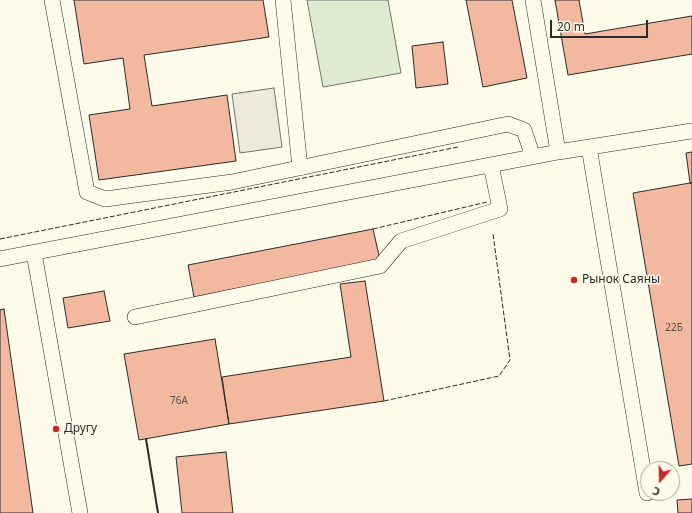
<!DOCTYPE html>
<html>
<head>
<meta charset="utf-8">
<style>
	body { margin:0 }
	#map { position:relative; width:692px; height:513px; overflow:hidden; background:#fdfbea; font-family:"Noto Sans",sans-serif }
	canvas { display:block }
	.north { position:absolute; left:640px; top:461px; width:40px; height:40px; box-sizing:border-box; background:#fdfbea; border:1px solid #a9a89e; border-radius:50%; rotate:200deg; font-size:11px; font-weight:700; line-height:16px; text-align:center; color:#2b2b2b }
	.north::after { content:''; display:block; margin:auto; width:14px; height:18px; background:#c62828; clip-path:polygon(50% 0,100% 100%,50% 72%,0 100%) }
	.scale { position:absolute; left:550px; top:20px; width:98px; height:18px; box-sizing:border-box; border:2px solid #2b2b2b; border-top:0; padding-left:5px; font-size:12px; line-height:14px; white-space:nowrap; color:#2b2b2b; -webkit-text-stroke:3px #fdfbea; paint-order:stroke }
</style>
</head>
<body>
<div id="map">
<canvas width="692" height="513"></canvas>
<div class="north">С</div>
<div class="scale">20 m</div>
</div>
<script>
const ctx = document.querySelector('canvas').getContext('2d');
ctx.lineJoin = 'round';
function fillPath(path, color) { ctx.fillStyle = color; ctx.fill(path, 'evenodd'); }
const poly = rows => new Path2D(rows.map(r => 'M' + r).join(''));
function stroke(path, color, width, dash) { ctx.strokeStyle = color; ctx.lineWidth = width; ctx.lineCap = dash ? 'butt' : 'round'; ctx.setLineDash(dash || []); ctx.stroke(path); }
function label(font, color, halo, rows, align = 'center') {
  ctx.font = font + ' "Noto Sans",sans-serif'; ctx.lineWidth = 3; ctx.setLineDash([]); ctx.textBaseline = 'middle'; ctx.strokeStyle = halo; ctx.fillStyle = color; for (const [text, x, y, turn = 0] of rows) {
    ctx.save(); ctx.translate(x, y); ctx.rotate((+turn || 0) * Math.PI / 180); ctx.textAlign = isNaN(turn) ? turn : align; if (halo) ctx.strokeText(text, 0, 0); ctx.fillText(text, 0, 0); ctx.restore();
  }
}
const green = poly([
	[307,0,388,0,401,73,323,87,307,0]
]);
const parking = poly([
	[274,88,282,147,240,153,232,94,274,88]
]);
const building = poly([
	[74,0,263,0,269,37,144,55,152,106,227,95,236,161,99,180,89,115,130,109,123,58,84,64,74,0],
	[466,0,512,0,527,78,483,87,466,0],
	[555,0,579,0,585,34,692,16,692,54,568,75,555,0],
	[443,42,448,84,416,88,412,46,443,42],
	[692,152,692,183,690,183,686,153,692,152],
	[690,183,692,183,692,464,679,466,633,193,690,183],
	[373,229,380,260,194,297,188,265,373,229],
	[365,281,384,401,229,424,222,377,351,357,340,284,365,281],
	[104,291,110,321,68,328,63,298,104,291],
	[4,309,33,513,0,513,0,310,4,309],
	[215,339,229,424,139,440,124,354,215,339],
	[226,452,233,513,182,513,176,457,226,452],
	[692,499,692,513,678,513,677,500,692,499]
]);
const lane = poly([
	[52,0,87,192,105,199,232,182,508,124,524,130,533,157],
	[283,0,300,168],
	[533,0,558,152],
	[589,147,647,493],
	[34,253,80,513],
	[0,259,558,152,692,131],
	[135,317,380,266,401,241,500,209,491,165]
]);
const fence = poly([
	[373,229,487,202],
	[0,239,458,147],
	[384,401,499,376,510,360,493,234]
]);
const wall = poly([
	[146,439,158,513]
]);
const markers = [
	[574,280,4,"#c62828"],
	[56,429,4,"#c62828"]
];
const numberNames = [
	["22Б",674,328],
	["76А",179,401]
];
const poiNames = [
	["Рынок Саяны",582,280],
	["Другу",64,429]
];
fillPath(green, '#deebd1');
stroke(green, '#74746e', 1);
fillPath(parking, '#eceadb');
stroke(parking, '#74746e', 1);
fillPath(building, '#f2b8a0');
stroke(building, '#2b2b2b', 1);
stroke(lane, '#2b2b2b', 16);
stroke(lane, '#fdfbea', 15);
stroke(fence, '#2b2b2b', 1, [5, 2]);
stroke(wall, '#2b2b2b', 2);
for (const [x, y, r, color] of markers) { const dot = new Path2D(); dot.arc(x, y, r, 0, 2 * Math.PI); ctx.fillStyle = color; ctx.fill(dot); stroke(dot, '#fdfbea', 1.5); }
label('10px', '#5d4e48', null, numberNames);
label('12px', '#2b2b2b', '#fdfbea', poiNames, 'left');
</script>
</body>
</html>
